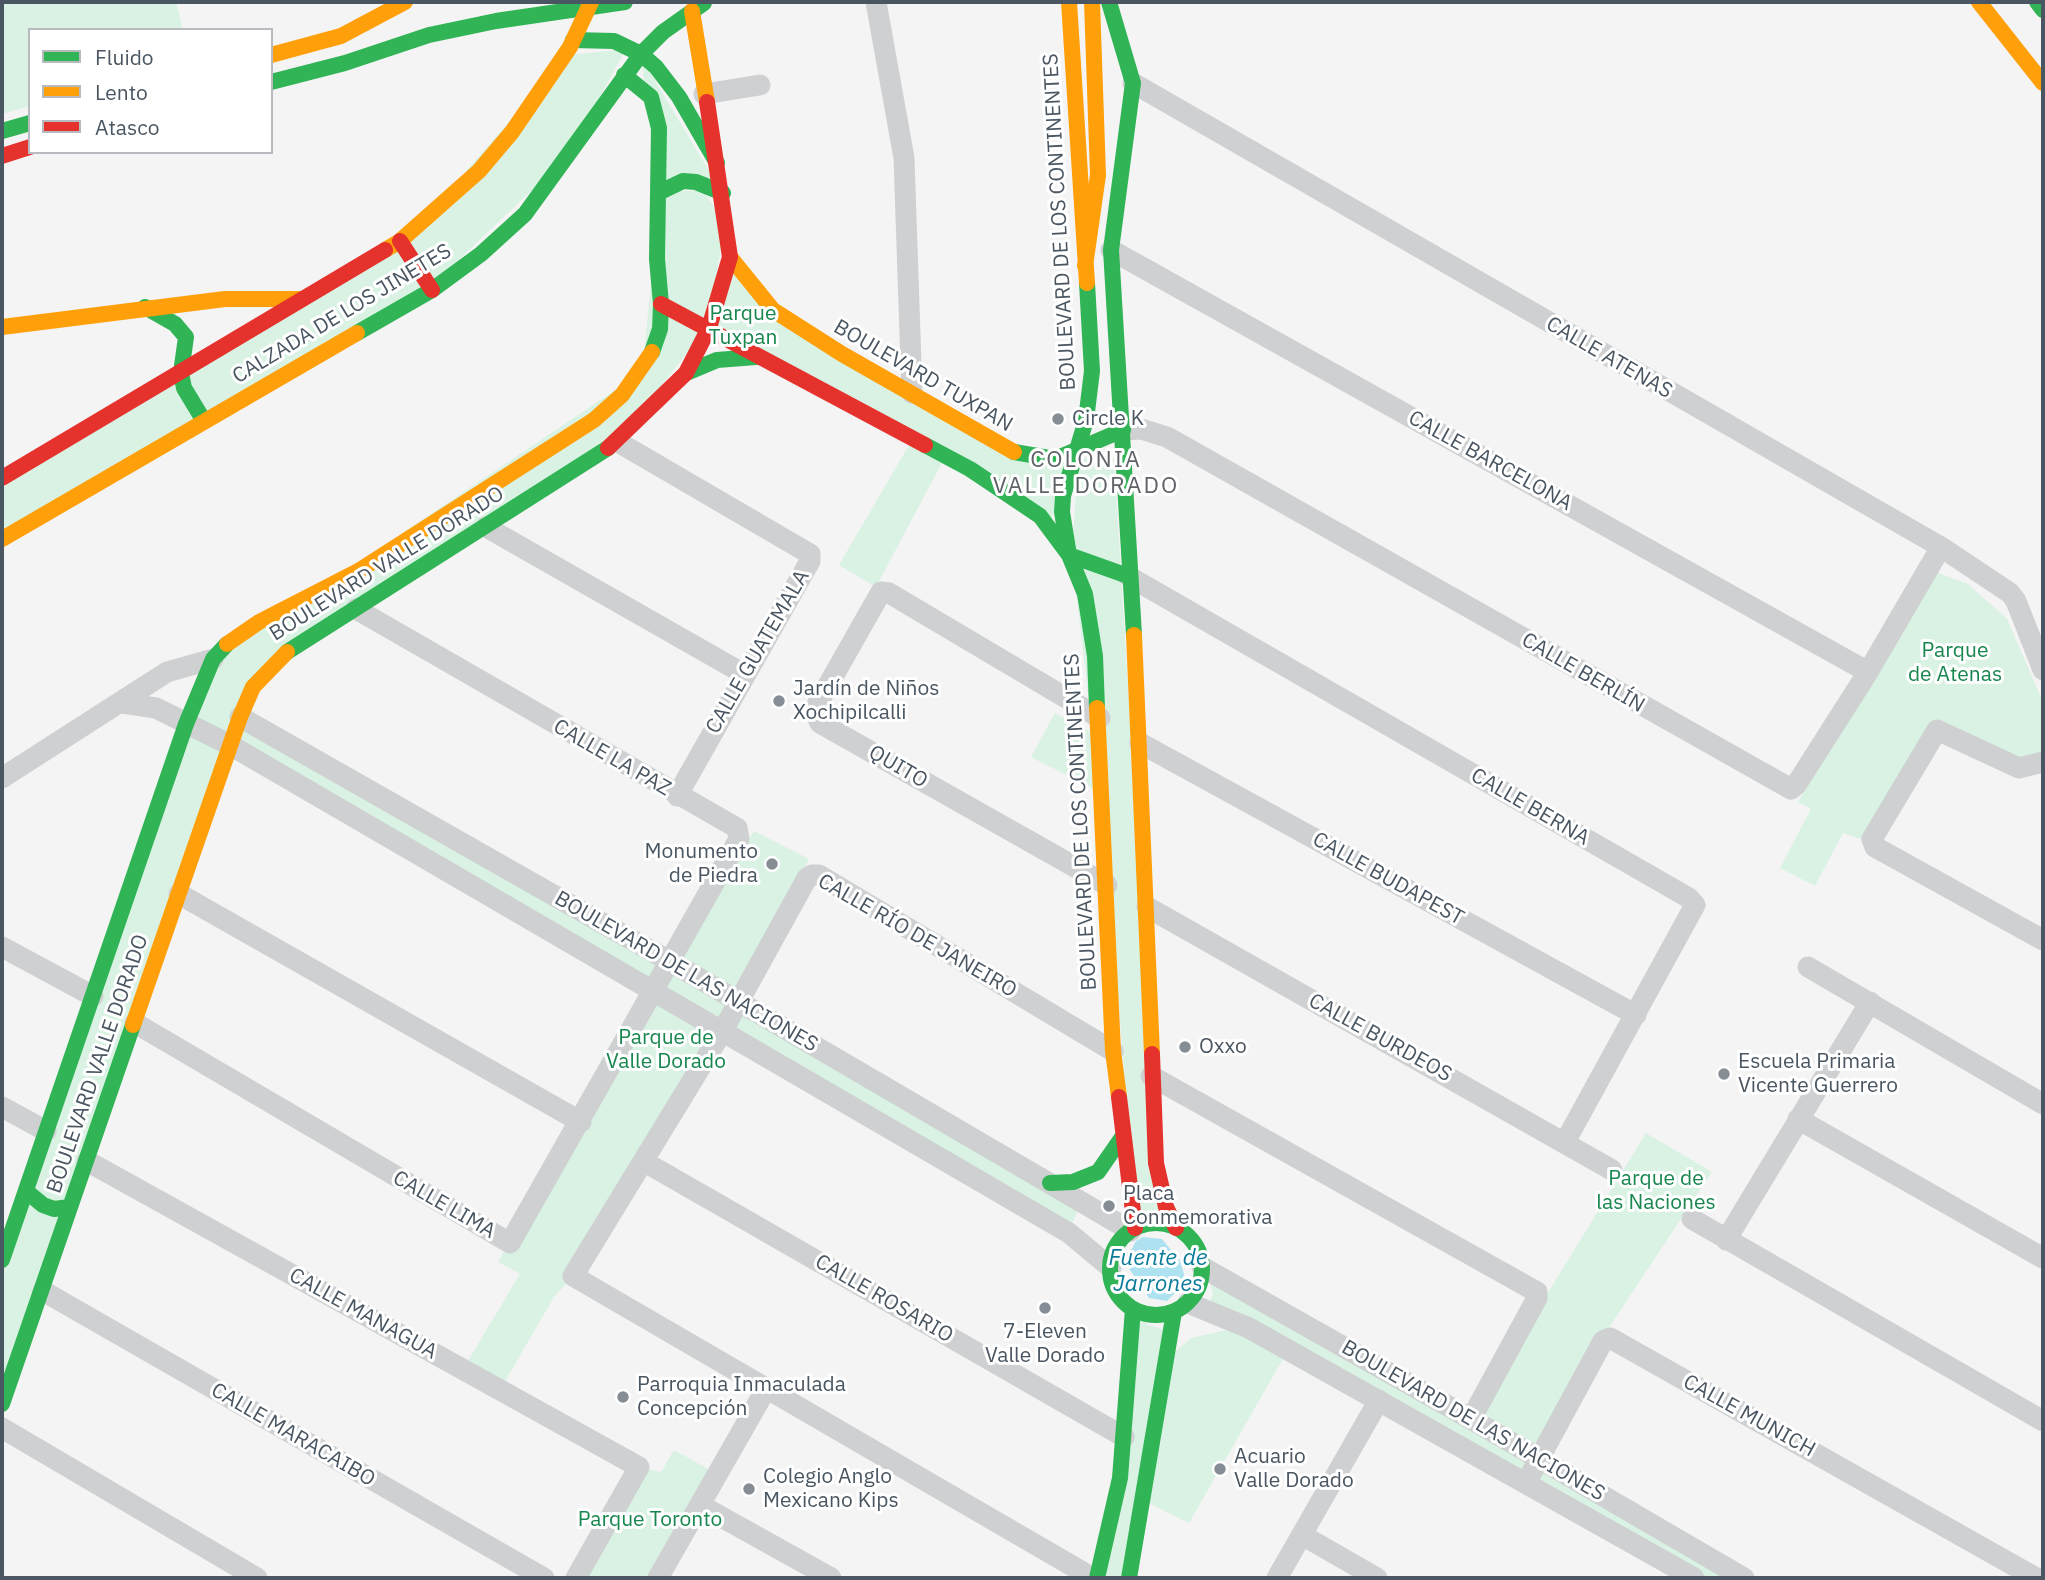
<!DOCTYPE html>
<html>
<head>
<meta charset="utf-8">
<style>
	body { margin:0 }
	#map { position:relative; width:2045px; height:1580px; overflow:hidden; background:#f4f4f4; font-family:"IBM Plex Sans",sans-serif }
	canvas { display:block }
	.frame { position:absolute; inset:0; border:4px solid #4a5661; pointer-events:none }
	.legend { position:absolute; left:28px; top:28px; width:245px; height:126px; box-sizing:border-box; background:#fff; border:2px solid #b7bbc0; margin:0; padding:9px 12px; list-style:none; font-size:21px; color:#4a5661 }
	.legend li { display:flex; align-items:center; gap:14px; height:35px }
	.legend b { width:35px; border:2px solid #b7bbc0 }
</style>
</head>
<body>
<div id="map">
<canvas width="2045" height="1580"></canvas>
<div class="frame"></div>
<ul class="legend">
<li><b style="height:9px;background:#30b455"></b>Fluido</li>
<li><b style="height:9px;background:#ff9f0a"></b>Lento</li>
<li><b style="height:9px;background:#e5322d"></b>Atasco</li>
</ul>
</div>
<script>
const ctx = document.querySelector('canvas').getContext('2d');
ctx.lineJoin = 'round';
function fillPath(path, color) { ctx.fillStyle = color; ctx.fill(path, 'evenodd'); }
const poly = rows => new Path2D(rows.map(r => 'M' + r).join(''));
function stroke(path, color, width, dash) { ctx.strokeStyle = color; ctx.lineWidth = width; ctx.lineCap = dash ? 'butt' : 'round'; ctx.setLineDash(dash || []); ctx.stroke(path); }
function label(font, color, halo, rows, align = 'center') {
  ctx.font = font + ' "IBM Plex Sans",sans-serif'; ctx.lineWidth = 6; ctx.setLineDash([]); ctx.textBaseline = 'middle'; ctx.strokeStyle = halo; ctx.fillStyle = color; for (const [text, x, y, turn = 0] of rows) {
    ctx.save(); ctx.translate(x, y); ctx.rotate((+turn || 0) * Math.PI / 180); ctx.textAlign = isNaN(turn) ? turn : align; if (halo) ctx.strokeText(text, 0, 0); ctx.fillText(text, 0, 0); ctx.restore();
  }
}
const green = poly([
	[2,2,176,2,183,30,30,30,30,106,2,114],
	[626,49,567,157,429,288,2,536,2,482,401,245,568,55],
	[641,57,721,191,658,191],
	[697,183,725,222,708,327,617,441,260,673,2,1402,2,1260,215,659,642,372,660,194],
	[730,259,760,299,1012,452,1076,453,1049,525,711,329],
	[912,440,945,457,876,587,839,565],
	[1097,454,1114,459,1161,1218,1150,1220,1135,1221,1110,885,1072,555,1078,460],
	[1933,571,1968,584,2007,619,2043,702,2043,752,2021,765,1933,725,1866,841,1843,833,1815,886,1780,868,1811,809,1798,802],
	[1055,713,1091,732,1096,790,1031,757],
	[246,720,1080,1204,1069,1231,722,1032,573,1276,554,1297,500,1390,463,1369,520,1274,498,1262,654,993,236,748],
	[754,831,809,859,736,996,676,962],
	[1646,1133,1712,1172,1606,1332,1540,1458,1744,1578,1694,1578,1288,1350,1189,1523,1143,1500,1129,1578,1097,1578,1137,1315,1148,1325,1162,1329,1170,1356,1191,1338,1231,1329,1207,1310,1213,1294,1208,1273,1471,1418],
	[674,1450,717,1474,658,1578,576,1578,639,1467,661,1472]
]);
const water = poly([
	[1143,1237,1162,1239,1180,1261,1184,1274,1182,1286,1167,1301,1149,1298,1130,1270,1129,1254,1136,1241]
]);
const street = poly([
	[876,2,904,158,912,393],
	[1133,83,1941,547,2010,593,2016,601,2043,670],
	[704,94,760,85],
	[1111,250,1868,672],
	[1123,430,1141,429,1167,437,1791,789,1796,785,1868,672,1941,547],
	[618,442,810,554,810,561,677,796],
	[486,527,744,674],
	[1128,576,1689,898,1695,905,1565,1142],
	[122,703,156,708,230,745,1069,1233,1111,1268],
	[240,717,671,962,1131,1231],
	[1100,718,889,593,881,592,814,710,820,723,1107,885],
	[1140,743,1636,1015],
	[2043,762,2019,768,1937,730,1872,839,1875,847,2043,940],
	[2,778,167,672,213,659],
	[179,894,581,1122],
	[1147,907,1612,1170],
	[2,947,93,996],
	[1808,967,2043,1104],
	[135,1023,510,1243,739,839,737,828,356,609],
	[1151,1076,1537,1292,1537,1298,1471,1419],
	[2,1107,46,1131],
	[1798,1119,2043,1258],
	[87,1161,639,1467,576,1578],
	[643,1161,1124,1437],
	[1692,1219,2043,1421],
	[1726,1240,1870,1002],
	[1202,1267,1471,1419,1744,1578],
	[43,1291,544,1578],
	[1188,1303,1249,1328,1694,1578],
	[2,1428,257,1578],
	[1526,1483,1603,1341,1610,1338,2036,1578],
	[700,1505,831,1578],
	[1302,1535,1377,1578],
	[658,1578,766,1389],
	[1093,1578,573,1276,722,1032,807,878,812,875,819,875,1113,1051],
	[1277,1578,1379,1400]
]);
const fast = poly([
	[1109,2,1133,83,1111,250,1134,635],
	[2037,2,2043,10],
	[573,40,614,41,641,54,656,67,679,97,717,163],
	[624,75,651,97,659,128,657,259,661,304,660,329,652,352],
	[271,82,345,63,429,35,496,21,625,2],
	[2,131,30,123],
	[658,193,683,181,696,182,723,193],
	[1087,283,1092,371,1086,420,1063,496,1062,512,1069,555,1085,594,1095,656,1097,708],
	[145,307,175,324,186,337,181,373],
	[357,333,432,290,481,254,525,214,641,54,663,32,704,3],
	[181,373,184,388,204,421],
	[686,373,717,360,756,357],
	[925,445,970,469,1040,516,1069,555,1128,576],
	[1014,452,1055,459,1123,430],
	[287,652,608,448],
	[1050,1183,1073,1182,1098,1172,1123,1136],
	[26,1191,43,1205,54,1209,70,1207],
	'1110 1269a46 46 0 1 1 92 0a46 46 0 1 1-92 0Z',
	[2,1260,186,724,213,659,227,644],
	[2,1404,133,1025],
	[1097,1578,1120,1478,1133,1309],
	[1129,1578,1174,1312]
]);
const slow = poly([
	[1069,2,1087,283],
	[1979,2,2043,83],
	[692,11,707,102],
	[271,55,341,36,405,2],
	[385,250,400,241,479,171,512,132,570,47,591,2],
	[730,257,773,310,842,354,1014,452],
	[1085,266,1098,175,1092,2],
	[2,327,225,299,302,299],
	[2,539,357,333],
	[1134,635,1152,1054],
	[227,644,259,622,360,570,594,420,622,395,652,352],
	[1097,708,1113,1051,1119,1097],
	[133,1025,240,717,253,687,287,652]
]);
const jam = poly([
	[2,156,30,147],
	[400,241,432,290],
	[661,304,925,445],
	[608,448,686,373,709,328,730,257,707,102],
	[2,478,385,250],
	[1152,1054,1156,1163,1166,1207,1176,1228],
	[1119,1097,1135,1228]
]);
const markers = [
	[1058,419,7,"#868d94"],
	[779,701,7,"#868d94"],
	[772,864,7,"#868d94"],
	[1185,1047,7,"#868d94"],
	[1724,1074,7,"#868d94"],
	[1109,1206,7,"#868d94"],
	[1045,1308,7,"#868d94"],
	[623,1397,7,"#868d94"],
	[1220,1469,7,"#868d94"],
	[749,1489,7,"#868d94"]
];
const streetNames = [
	["BOULEVARD DE LOS CONTINENTES",1060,222,-93],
	["CALZADA DE LOS JINETES",342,314,-31],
	["CALLE ATENAS",1609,358,30],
	["BOULEVARD TUXPAN",923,376,30],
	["CALLE BARCELONA",1490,461,29],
	["BOULEVARD VALLE DORADO",387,564,-32],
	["CALLE GUATEMALA",758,652,-60],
	["CALLE BERLÍN",1583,673,30],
	["CALLE LA PAZ",612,758,30],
	["QUITO",898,767,30],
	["CALLE BERNA",1530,807,30],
	["BOULEVARD DE LOS CONTINENTES",1081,822,-93],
	["CALLE BUDAPEST",1388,879,29],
	["CALLE RÍO DE JANEIRO",917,936,30],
	["BOULEVARD DE LAS NACIONES",686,972,30],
	["CALLE BURDEOS",1380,1038,29],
	["BOULEVARD VALLE DORADO",98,1064,-71],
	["CALLE LIMA",444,1205,30],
	["CALLE ROSARIO",884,1299,30],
	["CALLE MANAGUA",363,1314,29],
	["CALLE MUNICH",1749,1416,29],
	["BOULEVARD DE LAS NACIONES",1473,1421,30],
	["CALLE MARACAIBO",293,1435,30]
];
const parkNames = [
	["Parque",743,314],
	["Tuxpan",743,338],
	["Parque",1955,651],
	["de Atenas",1955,675],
	["Parque de",666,1038],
	["Valle Dorado",666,1062],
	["Parque de",1656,1179],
	["las Naciones",1656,1203],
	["Parque Toronto",650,1520]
];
const poiNames = [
	["Circle K",1072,419],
	["Jardín de Niños",793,689],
	["Xochipilcalli",793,713],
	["Monumento",758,852,"right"],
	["de Piedra",758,876,"right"],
	["Oxxo",1199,1047],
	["Escuela Primaria",1738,1062],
	["Vicente Guerrero",1738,1086],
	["Placa",1123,1194],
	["Conmemorativa",1123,1218],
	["7-Eleven",1045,1332,"center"],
	["Valle Dorado",1045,1356,"center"],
	["Parroquia Inmaculada",637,1385],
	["Concepción",637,1409],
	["Acuario",1234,1457],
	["Valle Dorado",1234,1481],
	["Colegio Anglo",763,1477],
	["Mexicano Kips",763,1501]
];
const neighbourhoodNames = [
	["COLONIA",1086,460],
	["VALLE DORADO",1086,486]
];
const waterNames = [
	["Fuente de",1158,1258],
	["Jarrones",1158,1284]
];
fillPath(green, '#d9f2e3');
fillPath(water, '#aee2f0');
stroke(street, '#ced0d2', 21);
stroke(fast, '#30b455', 16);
stroke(slow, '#ff9f0a', 16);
stroke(jam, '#e5322d', 16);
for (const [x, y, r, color] of markers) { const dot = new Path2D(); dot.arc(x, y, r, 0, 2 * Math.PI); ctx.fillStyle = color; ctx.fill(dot); stroke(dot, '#fff', 2.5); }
label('21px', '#4a5661', '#fff', streetNames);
label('21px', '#17864f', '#fff', parkNames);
label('21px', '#4a5661', '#fff', poiNames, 'left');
ctx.letterSpacing = '2px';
label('23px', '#5f6368', '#fff', neighbourhoodNames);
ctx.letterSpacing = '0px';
label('italic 23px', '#0c7c9b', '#fff', waterNames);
</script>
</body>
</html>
